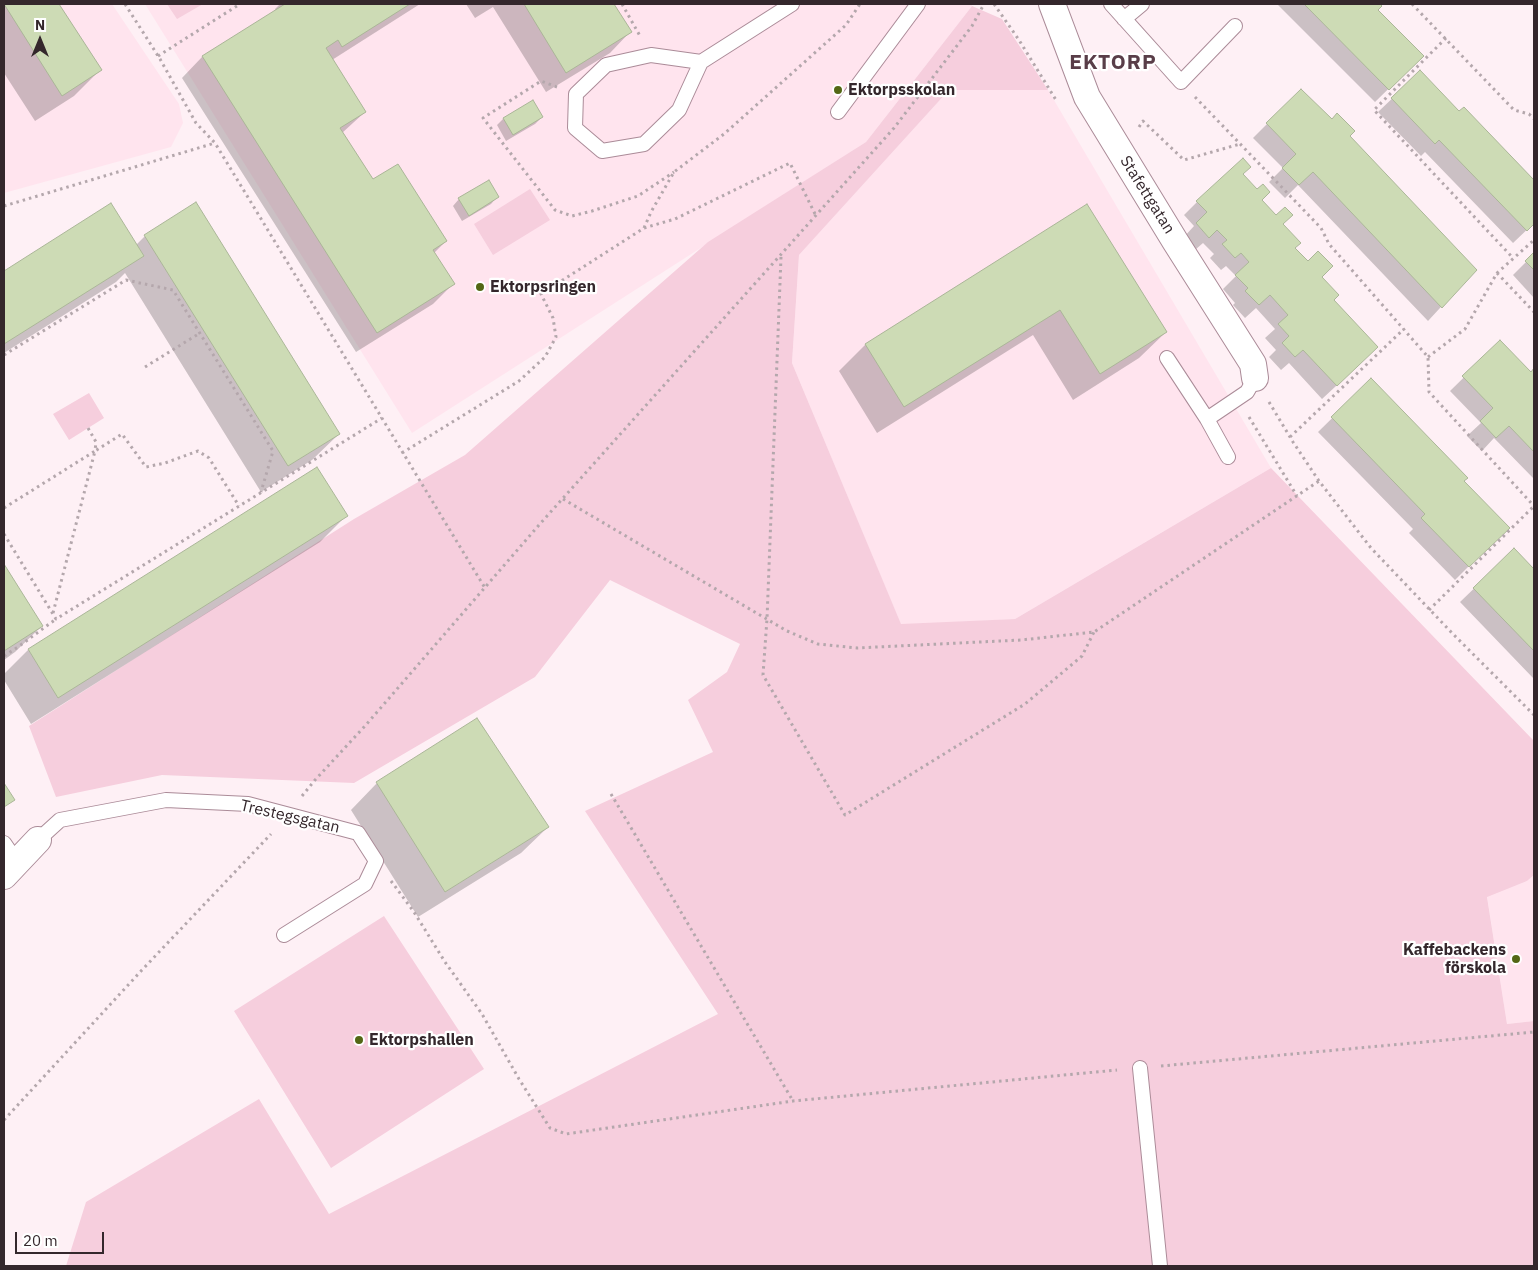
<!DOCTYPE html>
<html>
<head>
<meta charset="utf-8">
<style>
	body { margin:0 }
	#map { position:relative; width:1538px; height:1270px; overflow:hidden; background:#fef0f5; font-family:"IBM Plex Sans",sans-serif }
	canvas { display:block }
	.frame { position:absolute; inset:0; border:5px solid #34272c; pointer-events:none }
	.north { position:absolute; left:15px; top:15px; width:50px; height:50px; -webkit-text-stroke:4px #fff; paint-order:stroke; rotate:0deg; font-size:14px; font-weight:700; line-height:20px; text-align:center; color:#34272c }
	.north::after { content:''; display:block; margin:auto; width:18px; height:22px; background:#34272c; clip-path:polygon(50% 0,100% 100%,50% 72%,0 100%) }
	.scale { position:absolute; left:15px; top:1232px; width:89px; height:22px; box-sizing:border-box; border:2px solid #34272c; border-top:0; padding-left:6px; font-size:15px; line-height:18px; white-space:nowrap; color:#34272c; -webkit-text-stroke:4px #fff; paint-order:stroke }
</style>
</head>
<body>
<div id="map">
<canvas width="1538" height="1270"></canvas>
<div class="frame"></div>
<div class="north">N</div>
<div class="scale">20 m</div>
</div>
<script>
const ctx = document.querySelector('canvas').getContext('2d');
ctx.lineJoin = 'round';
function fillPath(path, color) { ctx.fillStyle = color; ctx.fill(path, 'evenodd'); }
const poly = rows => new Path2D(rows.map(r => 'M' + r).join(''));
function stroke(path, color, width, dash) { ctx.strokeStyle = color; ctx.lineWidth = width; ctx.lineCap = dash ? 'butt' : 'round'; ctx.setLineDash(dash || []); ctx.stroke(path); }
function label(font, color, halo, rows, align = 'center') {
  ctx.font = font + ' "IBM Plex Sans",sans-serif'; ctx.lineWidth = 4.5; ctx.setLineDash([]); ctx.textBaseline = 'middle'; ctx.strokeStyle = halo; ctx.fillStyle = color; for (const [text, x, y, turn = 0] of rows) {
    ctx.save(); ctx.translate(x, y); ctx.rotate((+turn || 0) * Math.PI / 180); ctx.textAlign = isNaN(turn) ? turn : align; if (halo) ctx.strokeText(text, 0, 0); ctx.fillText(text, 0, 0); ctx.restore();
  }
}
const built = poly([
	[4,4,112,4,179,104,183,123,171,147,4,193],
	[145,4,972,4,972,6,866,142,412,433],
	[949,90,1048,90,1271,468,1015,619,901,625,792,363,799,255],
	[1534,875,1534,1021,1507,1024,1487,896,1527,881]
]);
const green = poly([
	[167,4,203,4,177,19],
	[972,6,1002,19,1048,90,949,90,799,255,792,363,901,624,1015,619,1271,468,1534,741,1534,875,1527,881,1487,897,1507,1024,1534,1021,1534,1266,66,1266,86,1202,259,1099,329,1214,718,1014,585,811,713,752,688,700,727,672,740,644,610,580,535,677,354,783,162,775,56,797,29,726,354,519,465,455,708,242,866,142],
	[530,189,550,220,493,255,474,224],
	[89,393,104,418,69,440,53,414],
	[384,916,484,1069,331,1168,234,1011]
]);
const shadow = poly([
	[4,4,58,4,100,70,74,96,35,121,4,73],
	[280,4,420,4,332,60,365,112,342,133,372,181,446,241,434,253,453,284,433,304,356,352,182,78,202,57,276,11,275,9],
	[466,4,612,4,630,32,610,53,546,92,493,7,475,18],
	[1277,4,1379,4,1380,6,1376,10,1422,56,1375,102],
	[1420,72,1459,113,1464,109,1534,182,1534,223,1513,243,1425,152,1421,156,1378,112],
	[1301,90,1349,136,1475,270,1428,321,1298,185,1285,198,1269,182,1283,168,1253,138],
	[533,102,542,117,535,124,506,141,497,125,503,119],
	[1241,175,1260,200,1282,224,1294,248,1320,277,1363,361,1322,399,1289,363,1281,370,1269,357,1276,350,1265,338,1275,329,1256,308,1245,318,1233,305,1235,303,1223,289,1236,276,1226,266,1221,270,1210,258,1214,254,1203,243,1195,250,1183,238,1194,226,1184,215,1197,202],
	[497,197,491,204,462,221,453,206,459,199],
	[111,205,136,245,145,236,339,434,312,460,261,492,125,273,116,282,4,353,4,273],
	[1087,206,1166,332,1139,358,1073,400,1033,335,877,433,839,371,865,345],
	[1534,254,1534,298,1513,275],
	[1500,342,1531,373,1534,370,1534,479,1494,438,1482,451,1467,436,1481,423,1450,391],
	[1371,380,1463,481,1494,541,1455,580,1409,533,1413,529,1318,432],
	[317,469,346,516,320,542,31,724,4,680,4,674,28,650],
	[1514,550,1534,571,1534,679,1460,602],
	[4,566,42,626,15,652,4,660],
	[377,783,548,827,521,853,418,917,351,810]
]);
const building = poly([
	[4,4,59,4,102,70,62,96,4,4],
	[285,4,410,4,342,47,338,40,326,48,366,112,340,128,373,179,398,164,447,241,433,250,455,284,377,333,202,56,285,4],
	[524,4,614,4,632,32,566,73,524,4],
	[1304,4,1380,4,1382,6,1378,10,1424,56,1389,90,1304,4],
	[1420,70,1459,111,1464,107,1534,180,1534,224,1527,231,1439,140,1435,144,1391,98,1420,70],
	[1301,89,1332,119,1337,113,1355,131,1350,136,1477,270,1442,308,1313,172,1299,185,1282,168,1296,154,1266,123,1301,89],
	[533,100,543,117,513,135,503,118,533,100],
	[1243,158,1251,167,1243,174,1257,189,1263,184,1270,192,1262,200,1276,215,1285,207,1293,215,1283,224,1301,243,1295,248,1308,261,1318,251,1333,266,1322,277,1339,295,1334,300,1378,347,1337,386,1303,350,1295,357,1282,343,1289,336,1278,324,1288,315,1270,295,1259,305,1245,291,1248,288,1235,275,1249,262,1241,253,1235,258,1222,244,1227,240,1217,230,1209,238,1196,223,1207,212,1196,201,1243,158],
	[489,180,499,197,469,216,458,198,489,180],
	[196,202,340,434,288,466,144,235,196,202],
	[111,203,144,256,4,344,4,271,111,203],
	[1087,204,1167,332,1100,374,1060,310,904,407,865,344,1087,204],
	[1534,252,1534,270,1525,261,1534,252],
	[1500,340,1531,372,1534,368,1534,452,1509,426,1496,438,1480,421,1493,408,1462,376,1500,340],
	[1371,378,1468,478,1464,481,1510,528,1469,567,1421,518,1425,514,1331,417,1371,378],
	[317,467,348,516,58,698,28,649,317,467],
	[1514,548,1534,569,1534,651,1473,588,1514,548],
	[4,564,43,626,4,651,4,564],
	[477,718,549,827,445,892,376,782,477,718],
	[4,783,15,800,4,807,4,783]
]);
const path = poly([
	[125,4,160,59,196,123,215,143,485,588],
	[622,4,640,36],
	[994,4,1019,40,1056,100],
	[1412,4,1514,110,1529,114,1534,119],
	[1446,38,1374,110,1513,258],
	[158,56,240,4],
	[557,87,541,81,483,118,555,210,572,216,592,211,638,196,674,172],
	[1195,97,1321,228,1329,244,1428,357,1429,392,1534,506],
	[1139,127,1143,121,1184,160,1240,144],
	[4,206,215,143],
	[644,228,651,212,674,172,724,134,846,25,860,4],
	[781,257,767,619,763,675,845,815,1025,704,1082,656,1094,632],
	[1497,273,1534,312],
	[4,355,126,280,173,290,273,451,261,492],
	[1428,357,1465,329,1497,273,1534,240],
	[145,367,200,333],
	[1269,402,1293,442,1319,481,1371,548,1453,634,1534,715],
	[1249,417,1297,496],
	[1290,437,1404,329],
	[402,453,519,381,545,357,556,337,553,318,541,294,644,228,675,219,790,163,816,216],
	[563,499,787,631,818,644,857,648,1021,640,1094,632,1319,481],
	[4,508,95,451,96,442,88,428],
	[4,534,56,619,382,418],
	[1429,610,1534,506],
	[53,613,95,451,122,434,146,467,165,463,198,451,209,458,239,506],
	[4,656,18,647,56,619],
	[611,794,793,1101],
	[302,796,315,780,365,726,539,525,894,128,972,26,984,4],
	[391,881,414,912,445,962,482,1014,519,1079,550,1128,566,1134,793,1101,1117,1070],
	[1161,1066,1534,1032],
	[4,1120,141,971,271,834]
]);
const lane = poly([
	[1111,4,1181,82,1235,26],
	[1124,19,1142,4],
	[701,62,651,55,606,65,576,94,575,128,602,151,644,144,679,110,701,62,792,4],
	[838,112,918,4],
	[1167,358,1207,419,1247,392,1255,378],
	[1207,419,1228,457],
	[38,840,60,820,166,800,248,804,358,833,376,861,365,884,284,935],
	[4,843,17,862],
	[1140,1068,1160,1266]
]);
const street = poly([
	[1052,4,1087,97,1175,241,1253,364,1255,378],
	[4,876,38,840]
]);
const markers = [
	[838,90,5,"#536715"],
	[480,287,5,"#536715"],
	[1516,959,5,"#536715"],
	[359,1040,5,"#536715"]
];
const poiNames = [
	["Ektorpsskolan",848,90],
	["Ektorpsringen",490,287],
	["Kaffebackens",1506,950,"right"],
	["förskola",1506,968,"right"],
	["Ektorpshallen",369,1040]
];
const streetNames = [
	["Stafettgatan",1147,195,58],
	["Trestegsgatan",290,817,13]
];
const districtNames = [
	["EKTORP",1113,63]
];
fillPath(built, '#ffe4ee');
fillPath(green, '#f6cedd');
fillPath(shadow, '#0003');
fillPath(building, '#cddbb5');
stroke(building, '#abb698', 1);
stroke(lane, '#ab8b98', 16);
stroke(street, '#ab8b98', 28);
stroke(path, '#b4a7ac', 3, [2.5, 4]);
stroke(lane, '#fff', 14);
stroke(street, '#fff', 26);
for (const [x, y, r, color] of markers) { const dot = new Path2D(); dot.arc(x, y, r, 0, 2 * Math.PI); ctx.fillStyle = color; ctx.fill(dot); stroke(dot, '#fff', 2); }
label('bold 16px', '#34272c', '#fff', poiNames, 'left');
label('16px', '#34272c', '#fff', streetNames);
ctx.letterSpacing = '1px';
label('bold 21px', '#593d48', '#fff', districtNames);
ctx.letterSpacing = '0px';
</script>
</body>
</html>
